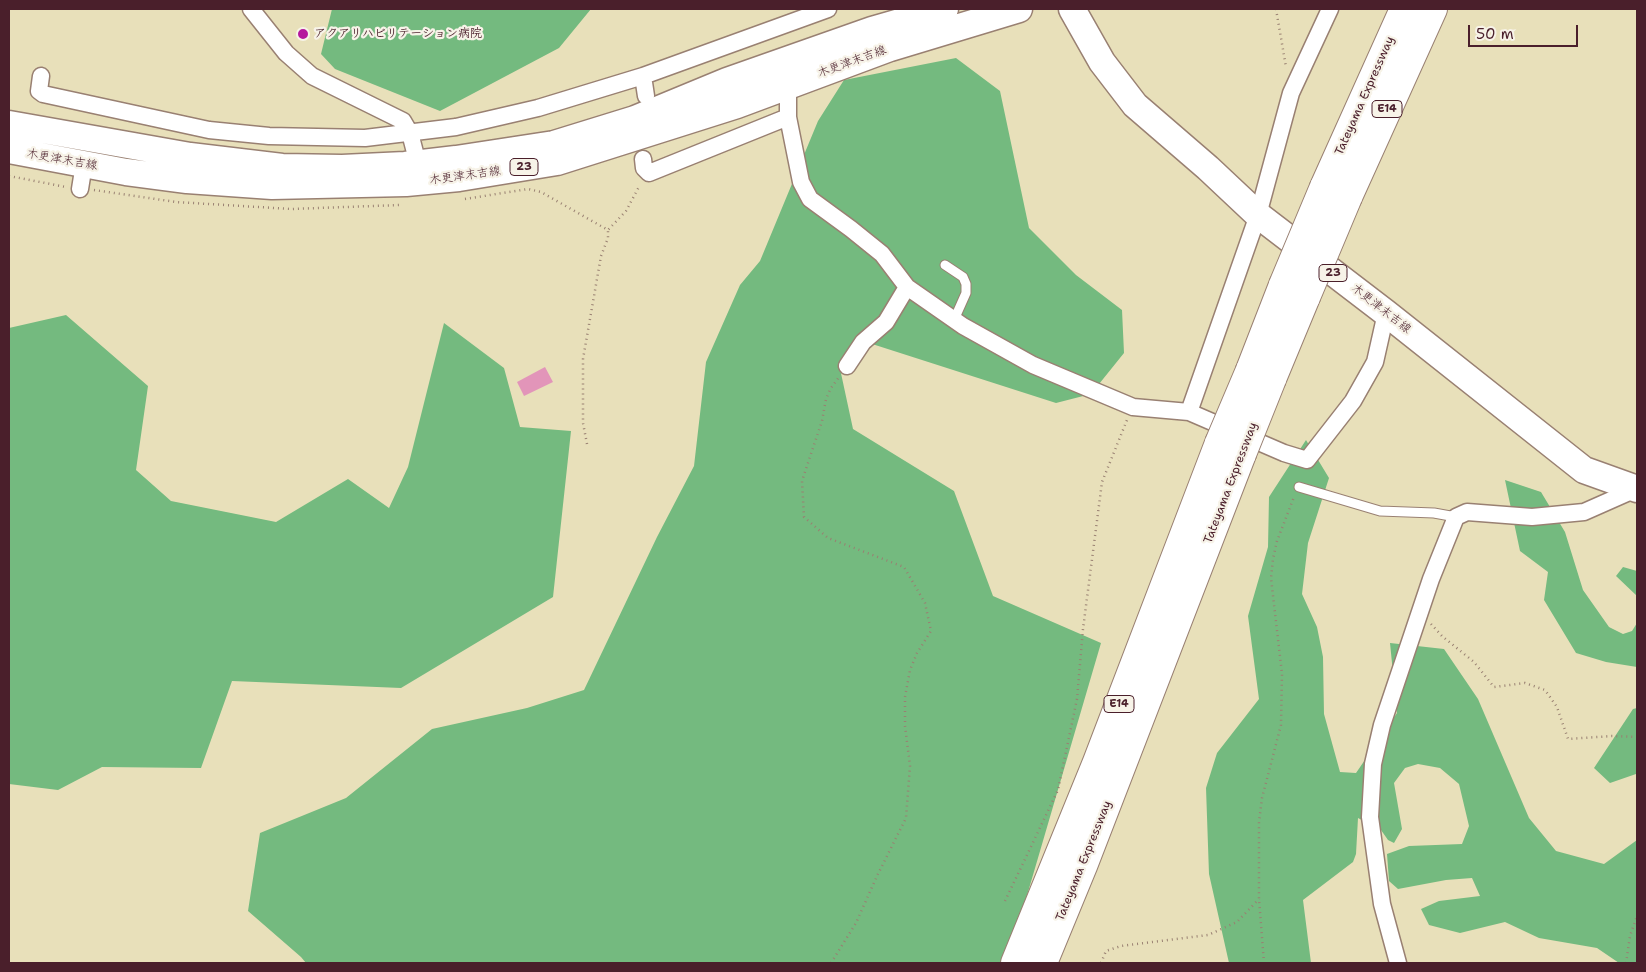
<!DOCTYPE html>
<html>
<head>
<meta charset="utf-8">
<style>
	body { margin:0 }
	#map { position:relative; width:1646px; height:972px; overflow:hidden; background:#e8e0ba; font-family:"Shantell Sans",sans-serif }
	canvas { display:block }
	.frame { position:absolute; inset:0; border:10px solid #4a1f2b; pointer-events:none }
	.scale { position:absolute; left:1468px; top:25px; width:110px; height:22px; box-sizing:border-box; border:2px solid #4a1f2b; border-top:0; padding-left:6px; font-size:15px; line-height:18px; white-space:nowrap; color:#4a1f2b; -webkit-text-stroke:4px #f7f3e8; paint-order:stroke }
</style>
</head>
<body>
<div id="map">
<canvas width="1646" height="972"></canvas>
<div class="frame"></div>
<div class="scale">50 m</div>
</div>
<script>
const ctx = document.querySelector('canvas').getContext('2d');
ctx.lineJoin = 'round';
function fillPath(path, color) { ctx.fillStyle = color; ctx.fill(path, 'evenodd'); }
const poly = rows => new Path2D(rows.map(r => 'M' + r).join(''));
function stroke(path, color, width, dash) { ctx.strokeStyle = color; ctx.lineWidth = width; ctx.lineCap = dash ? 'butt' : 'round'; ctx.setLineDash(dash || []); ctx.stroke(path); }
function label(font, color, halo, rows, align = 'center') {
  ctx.font = font + ' "Shantell Sans","Klee One",sans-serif'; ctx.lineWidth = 4.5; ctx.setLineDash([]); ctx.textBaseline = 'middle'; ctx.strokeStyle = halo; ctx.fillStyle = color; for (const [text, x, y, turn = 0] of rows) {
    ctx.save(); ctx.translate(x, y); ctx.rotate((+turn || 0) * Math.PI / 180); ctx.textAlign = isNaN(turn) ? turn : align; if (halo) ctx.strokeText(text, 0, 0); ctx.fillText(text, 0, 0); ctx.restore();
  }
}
const forest = poly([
	[332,9,591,9,559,48,440,111,335,69,321,54],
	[956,58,1000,91,1029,228,1076,275,1122,310,1124,353,1091,394,1056,403,869,343,839,364,853,429,954,491,993,596,1101,643,1011,950,1003,963,306,963,301,957,248,911,260,833,346,798,432,729,527,708,584,690,657,537,694,466,706,362,740,285,760,261,818,121,844,80],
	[66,315,148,386,136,470,171,501,276,522,348,479,389,508,408,467,444,323,504,368,520,427,571,431,553,597,401,688,232,681,201,768,102,767,58,790,9,784,9,328],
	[1306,440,1329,478,1308,543,1302,594,1317,627,1323,657,1324,714,1340,772,1356,773,1397,713,1390,643,1444,649,1478,699,1529,818,1556,851,1604,864,1637,840,1637,963,1619,963,1597,948,1539,938,1505,922,1460,933,1429,925,1421,909,1439,901,1480,896,1472,878,1446,880,1398,889,1389,881,1387,854,1409,846,1462,844,1469,826,1459,784,1440,768,1418,764,1405,768,1394,783,1402,829,1394,843,1388,840,1381,830,1358,818,1356,854,1353,862,1303,900,1311,963,1229,963,1209,874,1206,788,1217,753,1259,699,1248,616,1268,547,1269,497],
	[1505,480,1541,492,1565,532,1583,590,1609,627,1623,634,1632,631,1637,623,1637,667,1606,662,1576,653,1544,600,1548,572,1520,551],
	[1623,567,1637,571,1637,596,1616,576],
	[1637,708,1637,775,1636,774,1610,783,1594,768,1633,709]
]);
const building = poly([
	[545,367,553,382,524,396,517,382]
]);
const path = poly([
	[1276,9,1286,67],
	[9,176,66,187],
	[94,190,176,202,291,209,400,205],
	[465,199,528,189,541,192,608,230,626,211,640,185],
	[587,444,583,423,583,359,601,256,608,238,608,230],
	[1431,624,1442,636,1474,662,1494,687,1525,683,1545,690,1557,707,1568,739,1612,736,1637,737],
	[1005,901,1058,790,1077,699,1083,629,1102,482,1127,420],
	[831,963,856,923,877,876,906,818,910,766,905,726,905,697,910,670,917,653,931,631,925,603,904,567,828,538,804,517,802,481,822,421,826,399,831,388,839,377],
	[1101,963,1106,951,1121,946,1208,935,1237,922,1259,899],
	[1264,963,1259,899,1259,822,1262,798,1281,725,1282,674,1271,578,1273,559,1277,541,1294,497],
	[1626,963,1630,936,1637,916]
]);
const service = poly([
	[945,265,963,277,966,284,966,293,954,320],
	[1299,487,1380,511,1434,513,1456,517]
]);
const minor = poly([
	[251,9,286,53,312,76,403,121,410,133,418,164],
	[41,76,39,91,43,94,209,130,269,136,365,138,456,127,538,108,643,76,828,9],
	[643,76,646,96],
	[788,117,788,86],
	[643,159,644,168,649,173,788,117,801,182,810,199,851,229,882,254,907,287,963,326,1033,365,1133,407,1189,412,1284,453,1307,460,1353,401,1375,362,1386,313],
	[80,189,84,164],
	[847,366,863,342,886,322,907,287],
	[1189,412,1258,215,1291,93,1330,9],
	[1398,963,1382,904,1370,817,1373,764,1382,725,1431,579,1456,517,1467,512,1532,517,1584,512,1636,489]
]);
const primary = poly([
	[1072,9,1102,62,1135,105,1208,168,1258,215,1386,313,1584,470,1637,489],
	[9,124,190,156,282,167,342,168,405,165,456,159,554,144,635,119,727,81,872,30,945,9],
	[9,150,126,172,187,180,272,186,406,183,459,178,557,162,737,105,890,48,1019,9]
]);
const motorway = poly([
	[1324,187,1404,9],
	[1348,197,1433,9],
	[1250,370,1283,285],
	[1272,379,1306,297],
	[1015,963,1097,762,1219,443],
	[1043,963,1083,866,1242,454]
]);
const motorwayBridge = poly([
	[1283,285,1324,187],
	[1306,297,1348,197],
	[1219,443,1250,370],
	[1242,454,1272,379]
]);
const markers = [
	[303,34,6,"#b5179e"]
];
const shields = [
	[1387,109,30],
	[524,167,28],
	[1333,273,28],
	[1119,704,30]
];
const shieldNames = [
	["E14",1387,109],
	["23",524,167],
	["23",1333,273],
	["E14",1119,704]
];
const poiNames = [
	["アクアリハビリテーション病院",314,34]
];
const streetNames = [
	["木更津末吉線",852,62,-20],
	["Tateyama Expressway",1365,96,-66],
	["木更津末吉線",62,160,10],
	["木更津末吉線",465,176,-8],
	["木更津末吉線",1381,309,38],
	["Tateyama Expressway",1231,483,-69],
	["Tateyama Expressway",1084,861,-68]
];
fillPath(forest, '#74ba7f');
fillPath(building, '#e295b9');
stroke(service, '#998072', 11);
stroke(minor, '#998072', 19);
stroke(primary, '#998072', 29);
stroke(motorway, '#998072', 30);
stroke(path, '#998072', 2.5, [1, 4]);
stroke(service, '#fff', 9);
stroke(minor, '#fff', 16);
stroke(primary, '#fff', 26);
stroke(motorway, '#fff', 28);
stroke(motorwayBridge, '#998072', 30, []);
stroke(motorwayBridge, '#fff', 28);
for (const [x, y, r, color] of markers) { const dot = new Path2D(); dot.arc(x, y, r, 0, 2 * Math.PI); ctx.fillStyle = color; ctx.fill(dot); stroke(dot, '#f7f3e8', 2); }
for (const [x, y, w] of shields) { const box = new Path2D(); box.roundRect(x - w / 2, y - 8.5, w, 17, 4); ctx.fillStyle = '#f7f3e8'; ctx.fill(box); stroke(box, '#4a1f2b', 1); }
label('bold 11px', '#4a1f2b', null, shieldNames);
label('bold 12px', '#4a1f2b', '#f7f3e8', poiNames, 'left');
label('12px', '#4a1f2b', '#f7f3e8', streetNames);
</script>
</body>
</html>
